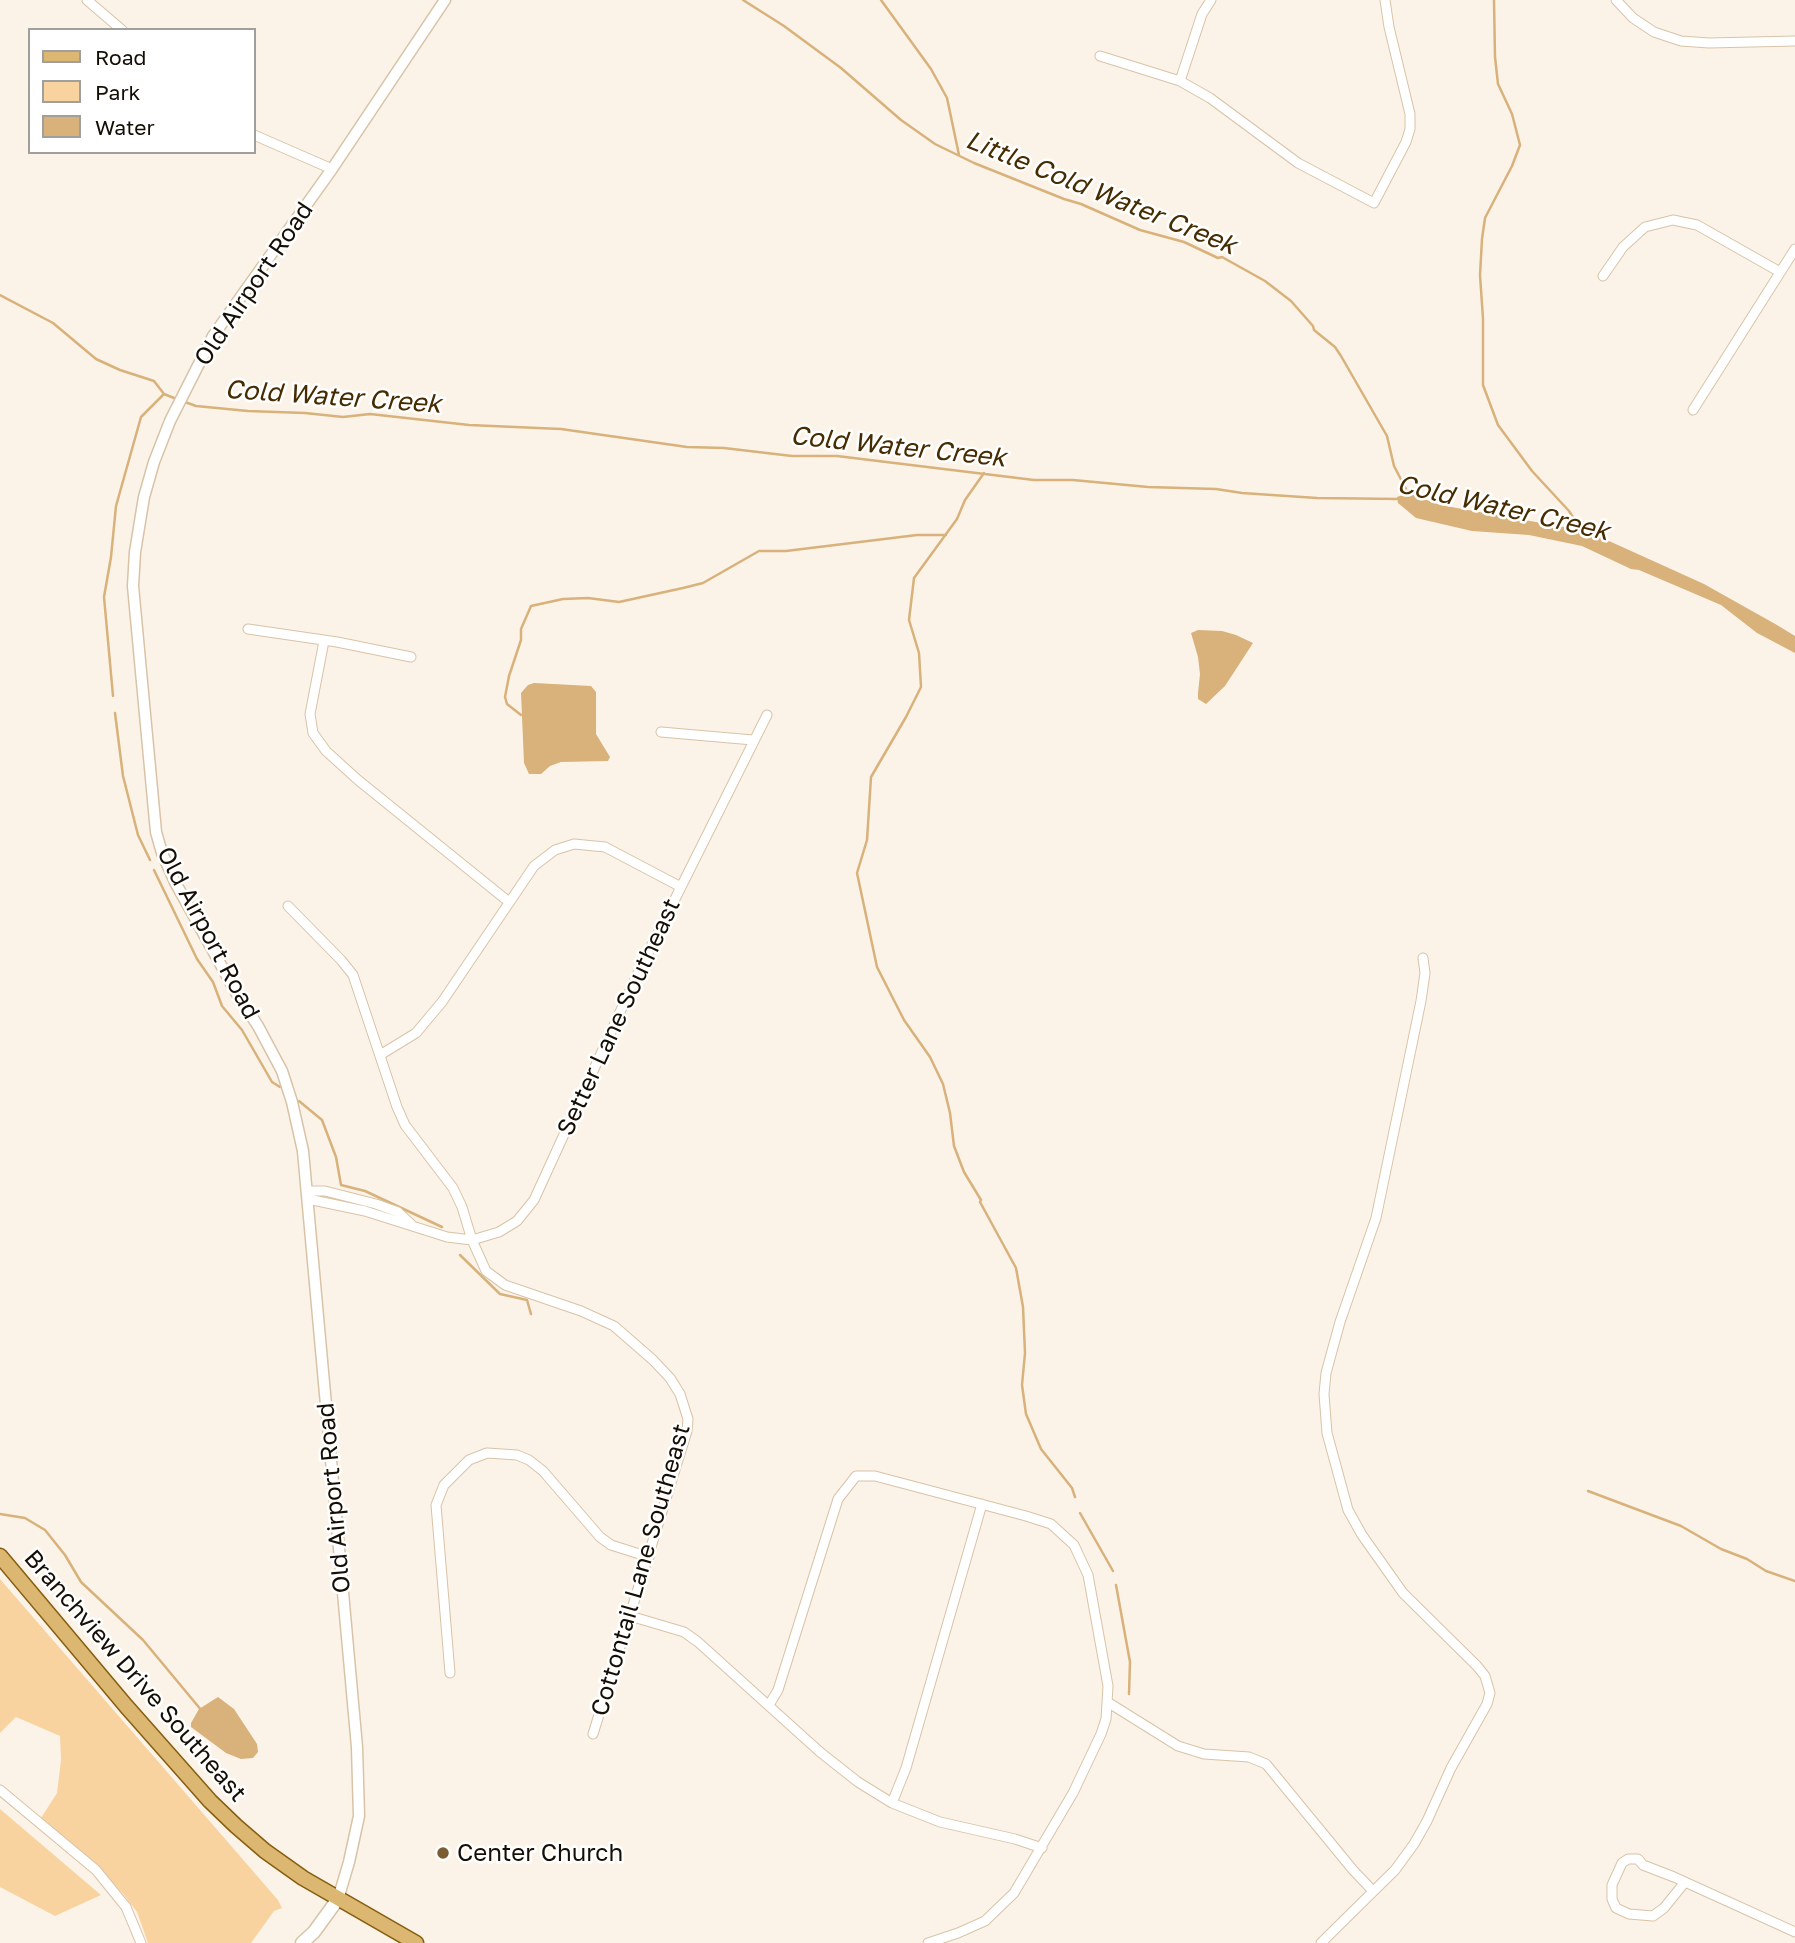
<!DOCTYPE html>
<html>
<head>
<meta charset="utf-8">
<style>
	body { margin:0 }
	#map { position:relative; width:1795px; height:1943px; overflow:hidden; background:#fcf3e8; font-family:"Golos Text",sans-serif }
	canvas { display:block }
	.legend { position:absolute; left:28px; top:28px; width:228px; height:126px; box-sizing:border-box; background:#fff; border:2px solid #a19f9b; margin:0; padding:9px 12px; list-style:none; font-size:21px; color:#150e05 }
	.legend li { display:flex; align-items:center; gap:14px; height:35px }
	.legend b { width:35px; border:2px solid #a19f9b }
</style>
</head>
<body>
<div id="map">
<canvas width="1795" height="1943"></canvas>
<ul class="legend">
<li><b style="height:9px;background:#dcb771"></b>Road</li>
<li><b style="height:19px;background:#f9d39f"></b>Park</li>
<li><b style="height:19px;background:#d8b17b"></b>Water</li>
</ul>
</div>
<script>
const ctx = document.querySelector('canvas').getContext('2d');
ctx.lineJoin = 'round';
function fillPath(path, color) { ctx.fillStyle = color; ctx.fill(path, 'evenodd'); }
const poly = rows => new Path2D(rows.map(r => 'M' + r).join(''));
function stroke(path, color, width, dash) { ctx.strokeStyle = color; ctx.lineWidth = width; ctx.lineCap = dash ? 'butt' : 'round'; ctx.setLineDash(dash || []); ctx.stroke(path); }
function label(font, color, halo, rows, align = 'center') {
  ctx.font = font + ' "Golos Text",sans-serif'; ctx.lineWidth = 5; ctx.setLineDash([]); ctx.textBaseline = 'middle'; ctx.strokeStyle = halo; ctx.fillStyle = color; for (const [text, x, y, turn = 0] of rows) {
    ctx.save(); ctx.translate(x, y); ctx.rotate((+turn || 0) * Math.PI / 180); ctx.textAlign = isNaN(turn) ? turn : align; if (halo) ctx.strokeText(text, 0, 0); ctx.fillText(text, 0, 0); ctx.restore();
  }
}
const green = poly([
	[0,1579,278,1900,282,1908,274,1911,251,1943,148,1943,137,1912,124,1895,99,1867,41,1818,57,1793,61,1760,60,1736,16,1717,0,1733],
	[0,1809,101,1895,55,1916,0,1887]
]);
const water = poly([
	[1408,493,1440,505,1575,529,1584,533,1587,531,1704,584,1777,625,1795,636,1795,653,1757,633,1721,605,1639,570,1631,569,1582,546,1529,535,1472,531,1416,518,1398,503,1397,497],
	[1198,630,1222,631,1236,635,1253,643,1225,686,1206,704,1198,699,1198,693,1200,674,1198,657,1191,633],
	[534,683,591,686,596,692,596,734,610,757,608,761,561,762,550,766,541,774,529,774,524,763,521,693,528,685],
	[218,1697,234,1709,257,1744,258,1752,253,1758,241,1759,226,1753,191,1727,191,1723,199,1709]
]);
const stream = poly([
	[743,0,784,26,841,68,901,120,935,144,974,163,1064,199,1081,204,1140,230,1184,242,1218,258,1222,257,1265,281,1291,301,1313,326,1314,330,1335,347,1341,356,1387,436,1394,466,1408,493,1407,495],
	[881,0,931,69,947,98,959,155],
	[1494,0,1495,57,1498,84,1512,114,1520,145,1512,166,1485,218,1482,239,1480,275,1483,319,1483,385,1498,425,1532,471,1569,511,1574,519,1574,531],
	[0,295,53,323,96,359,120,370,154,381,164,394,179,400],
	[185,402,196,406,248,411,305,413,343,417,370,414,469,425,561,429,687,447,724,448,792,456,837,456,1034,480,1073,480,1148,487,1216,489,1242,493,1317,498,1400,499],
	[984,473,965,500,957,519,914,578,909,620,919,653,921,687,906,717,871,777,867,840,857,873,877,967,904,1020,930,1057,943,1084,950,1113,954,1146,964,1172,981,1200,980,1202,1016,1268,1023,1307,1025,1353,1022,1385,1026,1414,1041,1449,1072,1488,1075,1497],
	[113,696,104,597,111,557,116,506,141,417,163,395],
	[115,713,123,776,138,835,150,860],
	[521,715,507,704,505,697,509,676,521,640,521,629,531,606,563,599,588,598,619,602,683,588,703,583,759,551,786,551,917,535,946,535],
	[154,870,197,959,213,982,222,1006,242,1030,272,1082,280,1087],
	[299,1101,322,1120,336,1157,341,1185,365,1191,442,1227],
	[460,1255,500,1294,527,1300,531,1314],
	[1588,1491,1681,1526,1721,1549,1747,1559,1766,1571,1795,1581],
	[1080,1513,1113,1571],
	[0,1514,25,1518,45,1530,65,1555,81,1582,143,1640,202,1711],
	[1116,1585,1130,1662,1129,1694]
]);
const minor = poly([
	[87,0,122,30],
	[1616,0,1633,18,1654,32,1681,41,1709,43,1795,41],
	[1100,56,1180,81,1210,98,1298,163,1374,203,1406,142,1410,129,1410,114,1389,27,1385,0],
	[1180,81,1202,14,1211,0],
	[254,135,332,169],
	[1603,276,1623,247,1645,227,1673,220,1697,225,1780,272],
	[1693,410,1795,249],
	[248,629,337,642,411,657],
	[324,641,310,714,313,733,326,751,358,780,509,902],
	[661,732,753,740],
	[288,906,341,960,353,975,397,1107,405,1125,453,1188,462,1207,472,1240,486,1271,505,1285,581,1311,614,1326,653,1360,670,1378,680,1394,688,1419,687,1431,593,1734],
	[380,1055,416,1033,442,1002,534,866,555,850,574,844,605,847,681,887],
	[307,1191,325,1191,376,1204,398,1212,411,1224],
	[308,1199,365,1211,447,1237,472,1240,499,1232,517,1221,534,1200,637,975,767,715],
	[630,1616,684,1632,698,1642,820,1752,858,1782,892,1803,940,1822,1015,1839,1042,1848],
	[450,1673,436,1505,444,1485,469,1460,487,1453,517,1455,529,1460,543,1471,600,1537,611,1545,649,1557],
	[1109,1703,1178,1746,1204,1754,1249,1757,1266,1764,1353,1870,1373,1891],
	[769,1705,778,1690,838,1499,856,1476,875,1476,1026,1516,1051,1524,1074,1545,1088,1575,1108,1686,1106,1719,1101,1734,1073,1793,1014,1893,985,1921,958,1933,928,1943],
	[0,1790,96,1870,126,1907,141,1943],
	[892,1803,906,1768,982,1504],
	[1685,1882,1664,1908,1653,1916,1629,1914,1616,1908,1612,1899,1612,1885,1622,1863,1628,1859,1638,1859,1643,1865,1674,1877,1795,1932],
	[1321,1943,1395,1870,1414,1844,1427,1821,1451,1768,1487,1704,1490,1693,1485,1676,1477,1666,1403,1593,1362,1535,1348,1510,1327,1433,1324,1394,1326,1373,1340,1322,1376,1218,1421,1001,1425,973,1423,958]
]);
const tertiary = poly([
	[338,1899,349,1862,359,1816,357,1747,303,1151,292,1102,282,1071,258,1026,237,994,175,882,162,853,156,832,133,586,135,552,144,497,154,462,170,421,213,336,332,169,445,0]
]);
const secondary = poly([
	[302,1943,314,1932,338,1899]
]);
const primary = poly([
	[0,1556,126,1706,210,1801,236,1826,265,1851,303,1878,416,1943]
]);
const markers = [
	[443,1853,7,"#7b5d31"]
];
const streetNames = [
	["Old Airport Road",254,284,-56],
	["Old Airport Road",208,933,62],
	["Setter Lane Southeast",619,1017,-65],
	["Old Airport Road",334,1498,-95],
	["Cottontail Lane Southeast",641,1570,-74],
	["Branchview Drive Southeast",135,1676,49]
];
const poiNames = [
	["Center Church",457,1853]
];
const waterNames = [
	["Little Cold Water Creek",1101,193,22],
	["Cold Water Creek",333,397,4],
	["Cold Water Creek",898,447,6],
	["Cold Water Creek",1503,508,13]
];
fillPath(green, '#f9d39f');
fillPath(water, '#d8b17b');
stroke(stream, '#d8b17b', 2.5);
stroke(minor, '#d8c3a7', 11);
stroke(tertiary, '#d8c3a7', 13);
stroke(secondary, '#d8c3a7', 15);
stroke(primary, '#875d0e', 17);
stroke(minor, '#fff', 9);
stroke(tertiary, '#fff', 10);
stroke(secondary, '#fff', 12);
stroke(primary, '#dcb771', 14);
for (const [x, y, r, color] of markers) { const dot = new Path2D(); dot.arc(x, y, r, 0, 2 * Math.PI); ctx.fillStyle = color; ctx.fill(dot); stroke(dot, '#fff', 2.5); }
label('24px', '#150e05', '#fff', streetNames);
label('24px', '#150e05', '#fff', poiNames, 'left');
label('italic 26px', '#462c00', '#fff', waterNames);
</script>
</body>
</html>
